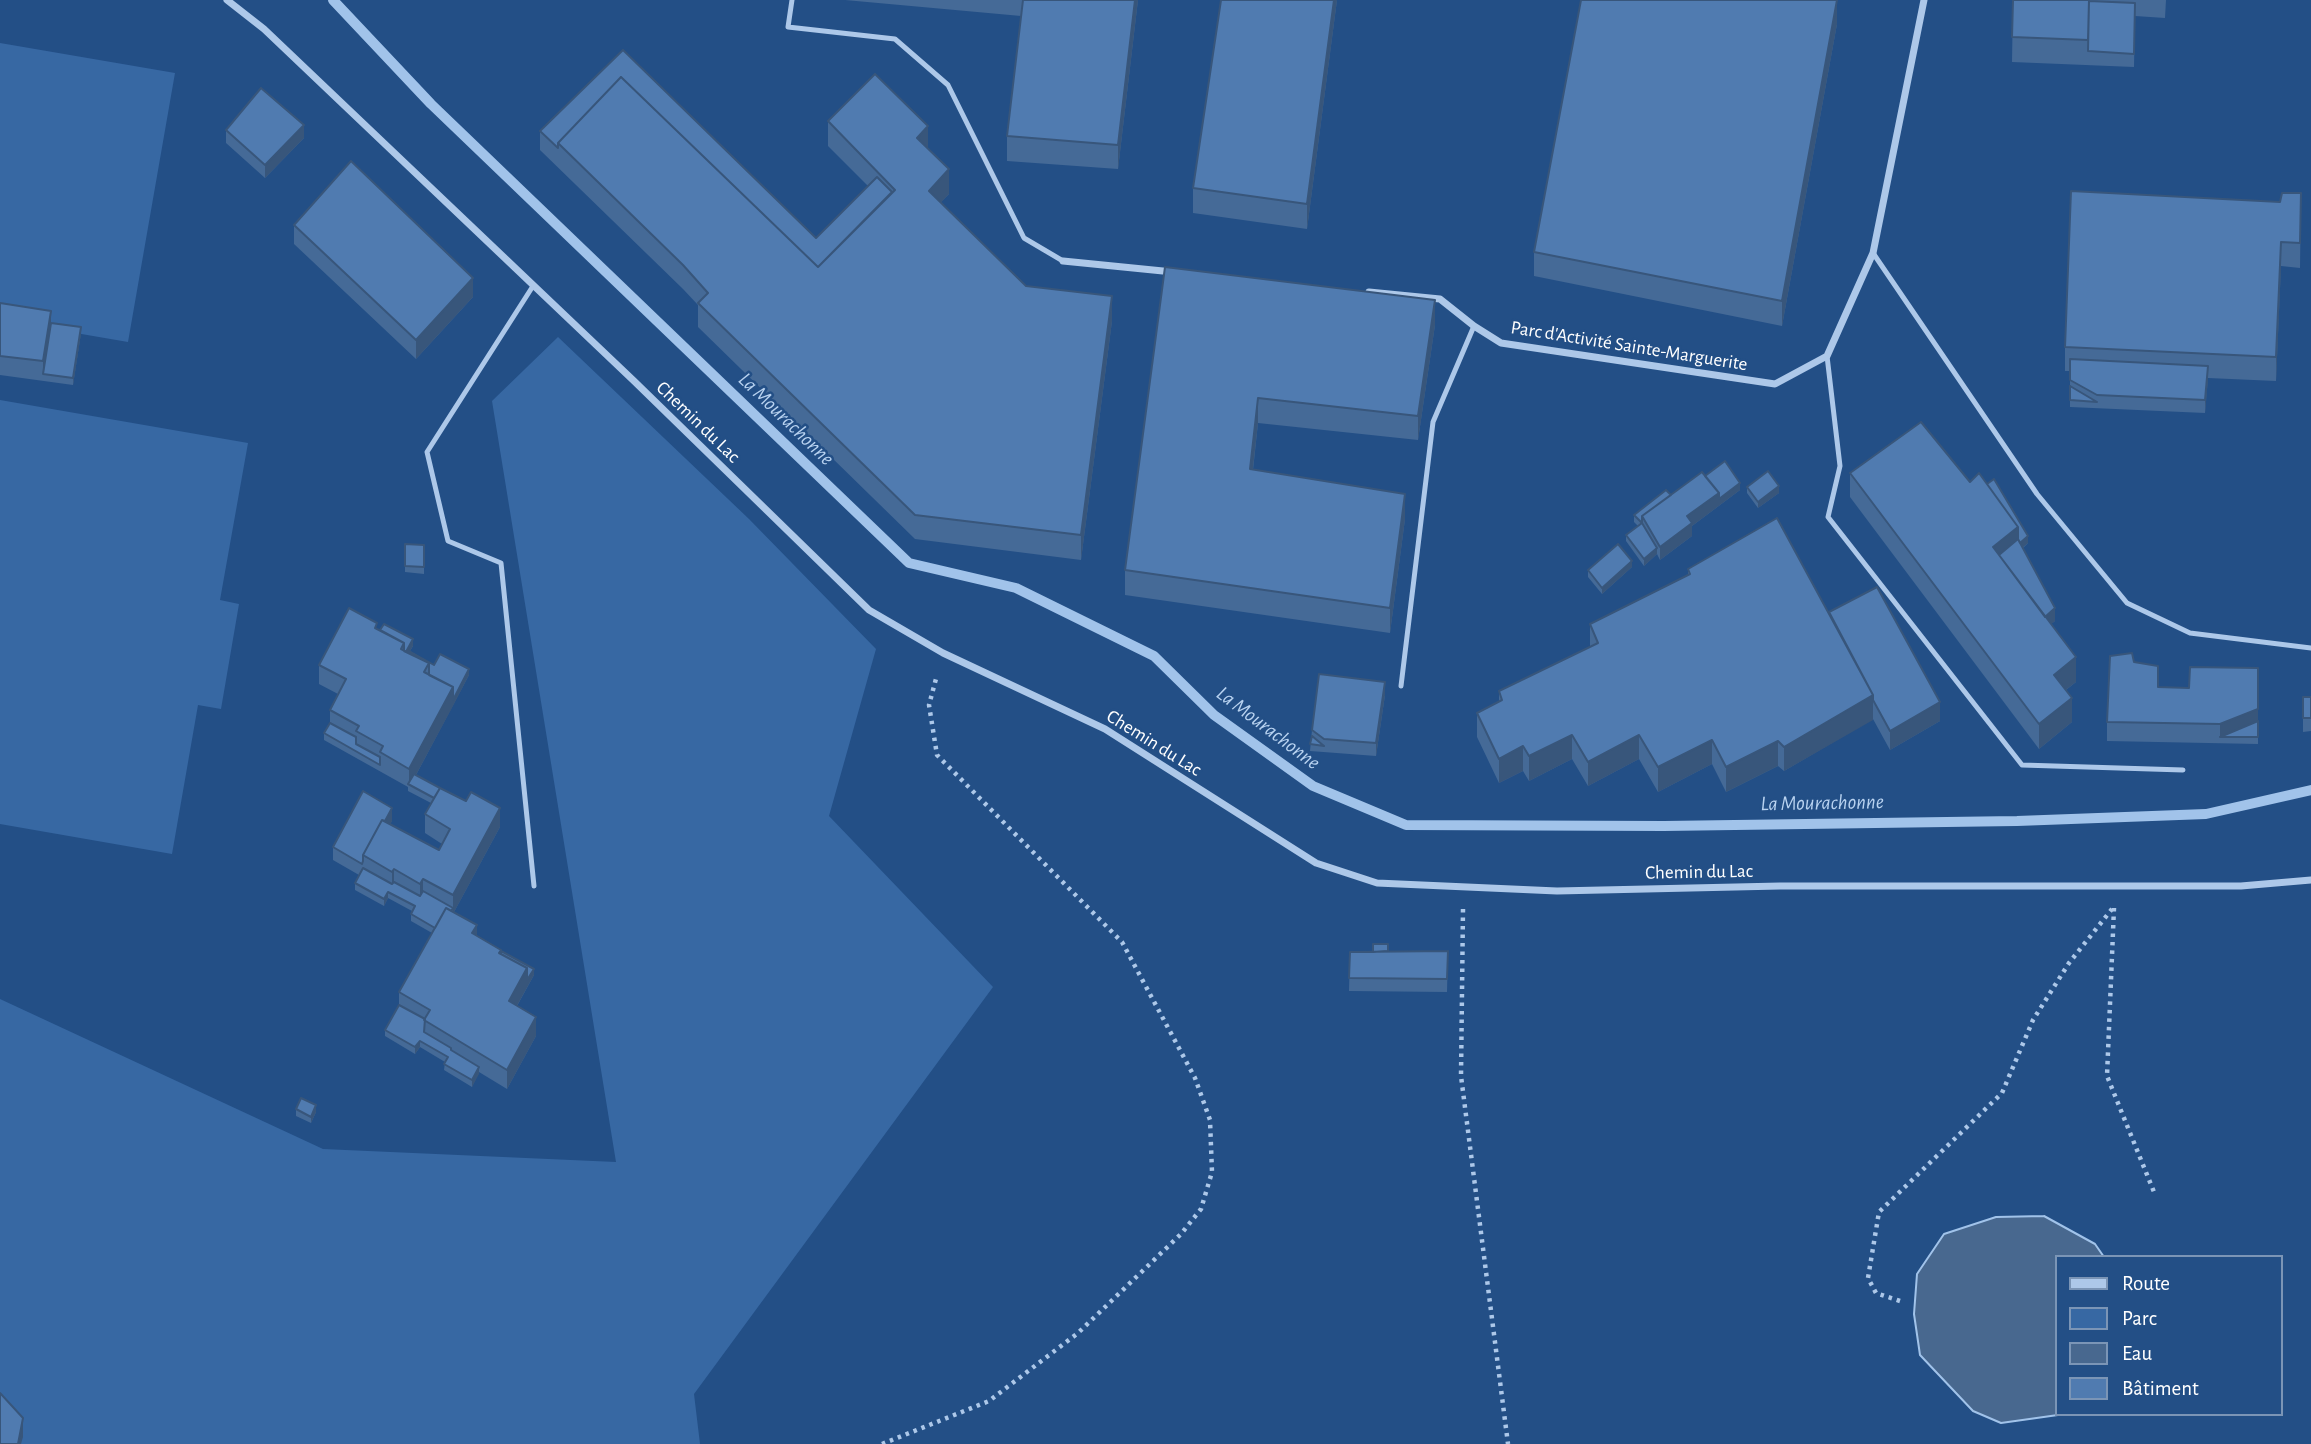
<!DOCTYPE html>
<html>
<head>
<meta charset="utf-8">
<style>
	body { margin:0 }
	#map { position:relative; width:2311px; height:1444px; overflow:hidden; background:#234f86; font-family:"Alegreya Sans",sans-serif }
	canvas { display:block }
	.legend { position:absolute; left:2055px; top:1255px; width:228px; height:161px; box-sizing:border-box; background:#234f86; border:2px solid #7b95b6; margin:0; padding:9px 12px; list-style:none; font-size:21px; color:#fff }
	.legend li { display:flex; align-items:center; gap:14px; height:35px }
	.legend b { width:35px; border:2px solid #7b95b6 }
</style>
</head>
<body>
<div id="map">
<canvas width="2311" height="1444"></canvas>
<ul class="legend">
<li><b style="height:9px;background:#adc8e9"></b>Route</li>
<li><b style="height:19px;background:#3768a3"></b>Parc</li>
<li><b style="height:19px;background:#48688f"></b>Eau</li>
<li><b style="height:19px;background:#507bb0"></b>Bâtiment</li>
</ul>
</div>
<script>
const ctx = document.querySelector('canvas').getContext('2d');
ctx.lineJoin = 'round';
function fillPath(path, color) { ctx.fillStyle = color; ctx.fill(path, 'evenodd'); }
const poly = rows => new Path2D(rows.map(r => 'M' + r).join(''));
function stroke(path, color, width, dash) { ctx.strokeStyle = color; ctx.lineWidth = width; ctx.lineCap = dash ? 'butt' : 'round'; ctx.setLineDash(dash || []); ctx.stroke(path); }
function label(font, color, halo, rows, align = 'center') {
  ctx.font = font + ' "Alegreya Sans",sans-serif'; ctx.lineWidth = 5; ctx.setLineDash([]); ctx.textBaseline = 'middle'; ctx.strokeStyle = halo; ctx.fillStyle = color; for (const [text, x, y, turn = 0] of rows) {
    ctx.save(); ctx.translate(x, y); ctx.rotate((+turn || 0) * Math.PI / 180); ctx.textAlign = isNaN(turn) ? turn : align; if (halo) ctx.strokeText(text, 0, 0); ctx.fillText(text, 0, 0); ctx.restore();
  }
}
const green = poly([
	[0,43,175,73,128,342,0,320],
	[558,337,749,519,876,649,829,816,993,987,694,1394,700,1444,0,1444,0,999,323,1149,616,1162,492,401],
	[0,400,248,443,220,600,239,604,221,709,198,705,172,854,0,824]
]);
const water = poly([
	[2044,1216,2095,1244,2104,1257,2057,1257,2057,1414,2065,1414,2001,1423,1973,1411,1920,1355,1914,1314,1917,1274,1944,1234,1996,1217,2044,1216]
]);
const stream = poly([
	[333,0,431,104,909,563,1016,588,1154,656,1214,715,1313,786,1406,825,1664,826,2017,821,2206,814,2311,790]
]);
const path = poly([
	[2114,908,2107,1076,2154,1192],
	[1463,909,1461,1076,1508,1444],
	[1900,1301,1876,1293,1868,1278,1879,1212,2002,1093,2033,1020,2069,963,2112,909],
	[882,1444,989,1401,1078,1333,1181,1234,1201,1209,1212,1172,1210,1120,1195,1078,1122,942,937,755,929,705,937,675]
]);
const service = poly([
	[792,0,788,27,895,39,948,85,1024,238,1063,261],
	[1873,253,2037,494,2127,603,2190,633,2311,648],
	[533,286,427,452,448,541,501,563,534,886],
	[1827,356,1840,466,1828,517,2022,765,2183,770],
	[1401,686,1433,422,1474,326]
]);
const minor = poly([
	[227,0,264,29,634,381,869,610,943,653,1105,729,1316,863,1377,883,1557,891,1780,886,2241,886,2311,880],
	[1063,261,1173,272],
	[1369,292,1440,299,1474,326,1501,343,1775,384,1827,356,1873,253,1924,0]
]);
const wall = poly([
	[845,0,1138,0,1118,169,1007,161,1007,136,1021,16],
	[1337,0,1307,229,1193,213,1193,188],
	[2013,0,2166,0,2165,18,2135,16,2134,67,2012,62],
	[1837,24,1782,326,1534,276,1534,252],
	[828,121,928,148,949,194,941,202,1026,286,1112,321,1081,560,915,539,698,327,698,305,683,289,540,150,540,131,816,238,868,186,828,146],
	[226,130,304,138,265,178,226,143],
	[2301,193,2300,268,2281,266,2276,381,2208,378,2205,413,2070,407,2070,371,2065,371,2065,347,2280,202],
	[294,225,473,297,416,359,294,244],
	[1165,267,1435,325,1418,440,1258,423,1253,470,1405,519,1390,633,1125,595,1125,570],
	[0,303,51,311,51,323,81,333,73,385,0,375],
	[1850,473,1970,482,2028,543,2023,548,2055,621,2051,624,2076,682,2066,690,2072,722,2039,749,1850,497],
	[1705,476,1740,490,1692,526,1692,536,1660,560,1657,554,1644,566,1626,541,1626,535,1638,526,1634,522,1634,515],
	[1747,487,1779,493,1758,508,1747,493],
	[405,544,424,545,424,574,405,572],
	[1632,567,1602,594,1588,577,1588,570],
	[1688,569,1829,613,1940,721,1890,750,1873,719,1784,771,1778,766,1726,792,1712,764,1658,792,1639,759,1588,786,1572,759,1529,781,1523,771,1499,783,1477,737,1477,713,1499,701,1499,691,1590,647,1590,624,1688,575],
	[377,629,413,646,410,651,434,665,469,675,416,775,500,827,454,912,477,936,501,951,534,975,517,1006,536,1036,507,1089,479,1072,472,1087,444,1070,445,1062,420,1047,415,1054,385,1036,385,1030,399,1005,399,992,432,933,411,921,411,914,412,911,388,898,384,906,355,890,355,883,359,875,333,860,333,847,392,821,390,824,439,850,442,844,425,833,425,814,431,803,408,791,408,787,324,740,324,733,330,723,330,710,338,694,319,684,319,665],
	[2134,662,2158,687,2189,688,2258,668,2258,744,2107,741,2107,722],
	[1385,695,1376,756,1310,751,1312,730],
	[2303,697,2311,697,2311,731,2303,732],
	[1448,951,1447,992,1349,991,1350,952],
	[296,1109,316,1112,311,1123,296,1116]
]);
const shadedWall = poly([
	[1135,0,1138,0,1118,169,1118,145],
	[1334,0,1337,0,1307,229,1307,204],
	[1837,0,1837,24,1782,326,1782,301],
	[304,125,304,138,265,178,265,165],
	[928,126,928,151,917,138],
	[949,169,949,194,929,215,929,191],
	[2281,242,2281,266,2276,381,2276,357],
	[473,278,473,297,416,359,416,340],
	[1112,296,1112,321,1081,560,1081,535],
	[1435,300,1435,325,1418,440,1418,416],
	[51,311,51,330,43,374,43,361],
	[81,327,81,333,73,385,73,378],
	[2208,366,2208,379,2205,413,2205,400],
	[1258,398,1258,423,1250,494,1250,469],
	[1740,483,1740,490,1692,526,1692,536,1660,560,1660,547,1687,516,1719,493],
	[1779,486,1779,493,1758,508,1758,502],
	[1405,494,1405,519,1390,633,1390,608],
	[2018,527,2028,536,2028,543,1999,567,1993,547],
	[1657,548,1657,554,1644,566,1644,559],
	[1632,561,1632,567,1602,594,1602,588],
	[2055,608,2055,621,2041,633,2041,620],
	[413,639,413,646,407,656,407,650],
	[2076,657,2076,682,2054,699,2054,675],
	[2258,668,2258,728,2220,737,2220,743,2220,724],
	[469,669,469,675,453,706,453,700],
	[1385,682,1385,695,1376,756,1376,743],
	[453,687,453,706,410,786,409,785,409,769],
	[1873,695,1873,720,1784,771,1784,747],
	[2072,698,2072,722,2039,749,2039,724],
	[1940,702,1940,721,1890,750,1890,731],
	[1572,735,1572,759,1529,781,1529,756],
	[1639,735,1639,759,1588,786,1588,762],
	[1712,740,1712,764,1658,792,1658,767],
	[1778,741,1778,766,1726,792,1726,767],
	[1523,746,1523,771,1499,783,1499,759],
	[392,808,392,821,371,860,365,857],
	[500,808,500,827,453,914,453,895],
	[394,869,394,888,392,891,392,872],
	[423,879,423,898,420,903,420,884],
	[388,892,388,898,384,906,384,899],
	[477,925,477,944,472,933],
	[527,968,534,969,534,975,509,1020,509,1001],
	[536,1017,536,1036,507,1089,507,1070],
	[420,1041,420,1047,415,1054,415,1047],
	[479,1067,479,1074,472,1087,472,1080],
	[316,1105,316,1112,311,1123,311,1117],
	[23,1418,23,1437,21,1444,18,1444]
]);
const building = poly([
	[1023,0,1135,0,1118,145,1007,136,1023,0],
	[1221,0,1334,0,1307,204,1193,188,1221,0],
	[1581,0,1837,0,1782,301,1534,252,1581,0],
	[2013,0,2089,0,2088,40,2012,37,2013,0],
	[2089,1,2135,3,2134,54,2088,51,2089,1],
	[623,50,816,238,877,177,892,192,818,267,621,77,558,143,558,148,540,131,623,50],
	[875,74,928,126,917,138,949,169,929,191,1026,286,1112,296,1081,535,915,515,698,303,708,293,683,265,558,143,621,77,818,267,895,190,828,121,875,74],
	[261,88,304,125,265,165,226,130,261,88],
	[351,161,473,278,416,340,294,225,351,161],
	[2071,191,2280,202,2282,193,2301,193,2300,243,2281,242,2276,357,2065,347,2071,191],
	[1165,267,1435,300,1418,416,1258,398,1250,469,1405,494,1390,608,1125,570,1165,267],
	[0,303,51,311,43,361,0,356,0,303],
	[51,323,81,327,73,378,43,374,51,323],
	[2070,359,2208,366,2205,400,2097,395,2070,380,2070,359],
	[2070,386,2097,402,2070,400,2070,386],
	[1921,422,1970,482,1979,473,2018,527,1993,547,2076,657,2054,675,2072,698,2039,724,1850,473,1921,422],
	[1725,461,1740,483,1719,499,1719,493,1705,476,1725,461],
	[1768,471,1779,486,1758,502,1747,487,1768,471],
	[1702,472,1719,493,1687,516,1692,523,1660,547,1642,516,1702,472],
	[1994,479,2028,536,2020,543,2018,539,2018,527,1987,484,1994,479],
	[1666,490,1671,495,1642,516,1642,523,1634,515,1666,490],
	[1777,518,1873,695,1784,747,1778,741,1726,767,1712,740,1658,767,1639,735,1588,762,1572,735,1529,756,1523,746,1499,759,1477,713,1502,700,1499,691,1598,643,1590,624,1690,574,1688,569,1777,518],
	[1642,523,1657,548,1644,559,1626,535,1642,523],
	[2018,539,2055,608,2045,617,1999,555,2018,539],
	[405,544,424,545,424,567,405,566,405,544],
	[1618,544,1632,561,1602,588,1588,570,1618,544],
	[1877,587,1940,702,1890,731,1873,700,1873,695,1829,612,1877,587],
	[349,608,377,623,375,628,404,643,401,649,429,663,424,672,453,687,409,769,380,752,383,746,356,731,359,726,330,710,346,679,319,665,349,608],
	[384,624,413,639,407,650,434,665,440,654,469,669,453,700,453,687,429,675,429,663,404,651,404,643,380,630,384,624],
	[2132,653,2134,662,2158,666,2158,687,2189,688,2190,667,2258,668,2258,709,2220,724,2107,722,2110,656,2132,653],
	[1319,674,1385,682,1376,743,1324,739,1312,730,1319,674],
	[2303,697,2311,697,2311,718,2303,718,2303,697],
	[2258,721,2258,737,2220,737,2258,721],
	[330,723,356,737,356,744,380,757,380,765,324,733,330,723],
	[1312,736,1324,746,1310,744,1312,736],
	[414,774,440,788,434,798,408,784,414,774],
	[440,788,466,801,471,792,500,808,453,895,423,879,420,884,394,869,392,872,363,855,382,820,439,850,450,829,425,814,440,788],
	[363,791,392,808,385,821,382,820,363,855,363,861,362,864,333,847,363,791],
	[363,868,392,884,394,882,420,896,423,891,453,908,451,911,446,908,435,928,411,914,415,906,388,892,384,899,355,883,363,868],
	[446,908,477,925,472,933,501,950,499,953,527,968,509,1001,536,1017,507,1070,424,1020,430,1010,399,992,446,908],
	[1373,944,1388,944,1388,951,1373,952,1373,944],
	[501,951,534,969,527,980,527,968,501,954,501,951],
	[1448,951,1447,979,1349,978,1350,952,1448,951],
	[399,1005,425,1019,424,1032,451,1048,451,1050,479,1067,472,1080,444,1064,448,1057,420,1041,415,1047,385,1030,399,1005],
	[301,1098,316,1105,311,1117,296,1109,301,1098],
	[0,1393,23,1418,18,1444,0,1444,0,1393]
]);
const streetNames = [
	["Parc d'Activité Sainte-Marguerite",1629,346,9],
	["Chemin du Lac",698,422,44],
	["Chemin du Lac",1154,743,32],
	["Chemin du Lac",1699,872,-1]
];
const waterNames = [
	["La Mourachonne",786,419,44],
	["La Mourachonne",1268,728,37],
	["La Mourachonne",1822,803,-1]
];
fillPath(green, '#3768a3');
fillPath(water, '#48688f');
stroke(water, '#a1c3ea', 2);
stroke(stream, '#a1c3ea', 10);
stroke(path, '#adc8e9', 4.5, [3.5, 5]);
stroke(service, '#adc8e9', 5);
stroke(minor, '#adc8e9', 7);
fillPath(wall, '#456a97');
fillPath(shadedWall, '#38567b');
fillPath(building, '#507bb0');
stroke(building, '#38567b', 2);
label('19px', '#fff', '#234f86', streetNames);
label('italic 21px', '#b8d2f0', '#234f86', waterNames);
</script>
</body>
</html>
